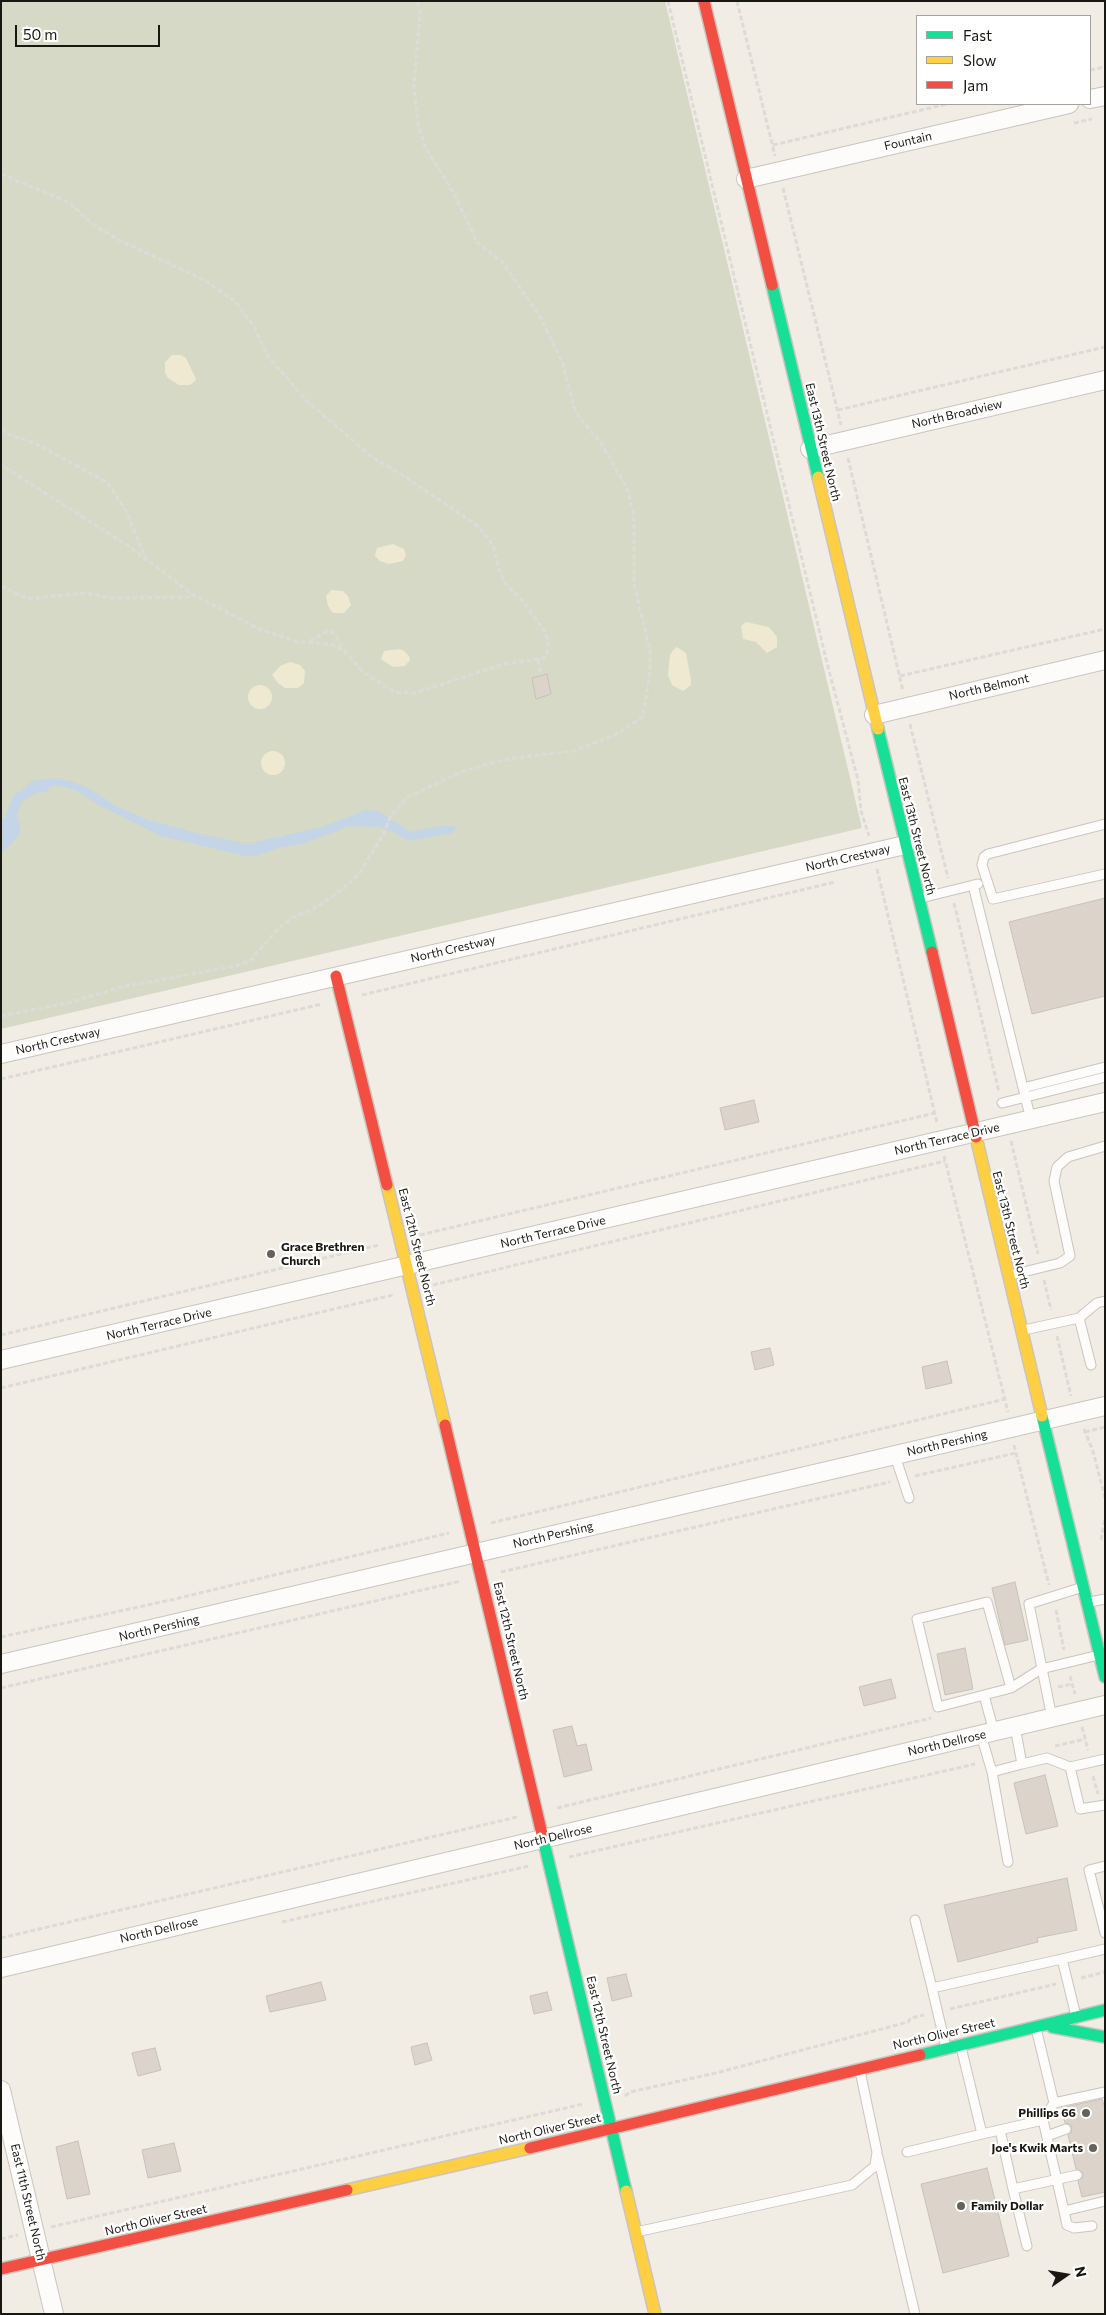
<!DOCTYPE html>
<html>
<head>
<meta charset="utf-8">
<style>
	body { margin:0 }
	#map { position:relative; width:1106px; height:2315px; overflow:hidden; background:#f1ede4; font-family:Commissioner,sans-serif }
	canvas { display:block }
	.frame { position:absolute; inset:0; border:2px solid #191711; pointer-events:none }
	.legend { position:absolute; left:916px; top:15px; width:175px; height:90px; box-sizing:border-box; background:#fff; border:1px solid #a3a2a0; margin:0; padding:6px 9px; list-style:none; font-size:15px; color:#191711 }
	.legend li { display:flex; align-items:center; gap:10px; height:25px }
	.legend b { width:25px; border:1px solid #a3a2a0 }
	.north { position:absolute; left:1041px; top:2250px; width:50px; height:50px; -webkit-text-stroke:4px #fff; paint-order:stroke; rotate:77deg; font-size:14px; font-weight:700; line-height:20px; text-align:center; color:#191711 }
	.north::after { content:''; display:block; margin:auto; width:18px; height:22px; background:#191711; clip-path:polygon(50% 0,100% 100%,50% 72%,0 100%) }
	.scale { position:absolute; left:15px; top:25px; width:145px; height:22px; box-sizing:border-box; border:2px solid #191711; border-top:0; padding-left:6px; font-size:15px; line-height:18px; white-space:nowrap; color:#191711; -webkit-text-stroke:4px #fff; paint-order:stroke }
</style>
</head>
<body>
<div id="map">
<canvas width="1106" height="2315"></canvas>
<div class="frame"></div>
<ul class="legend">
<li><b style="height:6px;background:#16e098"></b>Fast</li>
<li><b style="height:6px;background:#ffcf43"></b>Slow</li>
<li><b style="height:6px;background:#f24e42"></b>Jam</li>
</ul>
<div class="north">N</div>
<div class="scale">50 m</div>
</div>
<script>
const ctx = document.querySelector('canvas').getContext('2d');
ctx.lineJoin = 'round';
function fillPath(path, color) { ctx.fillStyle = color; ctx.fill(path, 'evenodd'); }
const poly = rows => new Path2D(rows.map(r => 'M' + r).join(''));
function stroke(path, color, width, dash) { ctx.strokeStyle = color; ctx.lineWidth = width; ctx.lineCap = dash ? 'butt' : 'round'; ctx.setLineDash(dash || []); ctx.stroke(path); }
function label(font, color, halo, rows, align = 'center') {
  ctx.font = font + ' Commissioner,sans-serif'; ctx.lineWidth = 4.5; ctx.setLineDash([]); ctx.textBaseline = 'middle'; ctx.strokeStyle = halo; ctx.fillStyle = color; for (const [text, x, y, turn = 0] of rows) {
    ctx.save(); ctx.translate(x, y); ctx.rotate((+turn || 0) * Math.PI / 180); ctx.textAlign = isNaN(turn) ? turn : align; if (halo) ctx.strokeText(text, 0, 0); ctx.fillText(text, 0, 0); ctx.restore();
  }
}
const green = poly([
	[1,1,665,1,862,828,1,1029]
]);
const sand = poly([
	[172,355,181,355,186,358,195,377,196,380,190,385,179,385,168,378,165,373,165,362],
	[393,544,404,549,406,555,403,561,389,564,380,561,375,556,377,548],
	[331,590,343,591,348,596,351,605,344,613,333,613,328,606,326,596],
	[746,622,769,627,777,637,777,647,767,653,756,642,743,639,741,626],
	[677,647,686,653,691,680,691,685,683,691,672,685,668,675,670,655,674,649],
	[399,649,404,651,409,656,410,660,405,666,393,667,381,659,384,651],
	[290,662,300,665,305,671,304,683,298,688,285,688,278,683,272,675,280,666],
	'248 697a12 12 0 1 1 24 0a12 12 0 1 1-24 0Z',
	'261 763a12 12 0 1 1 24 0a12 12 0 1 1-24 0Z'
]);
const water = poly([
	[55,778,70,781,89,788,116,806,146,819,200,834,248,844,325,826,365,810,378,811,411,832,440,826,458,826,452,833,408,841,398,834,380,827,349,826,303,844,282,847,250,857,161,836,99,805,76,790,57,785,49,787,48,792,36,793,21,802,17,815,20,826,19,836,1,854,1,818,5,818,14,794,20,792,32,781]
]);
const building = poly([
	[547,674,551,694,536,699,532,678,547,674],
	[1105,898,1105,996,1032,1014,1009,922,1105,898],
	[754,1100,759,1122,725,1130,720,1108,754,1100],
	[770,1348,774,1365,755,1370,751,1352,770,1348],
	[947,1361,952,1383,926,1389,922,1367,947,1361],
	[1015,1582,1028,1640,1005,1645,992,1588,1015,1582],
	[965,1648,973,1689,945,1695,937,1654,965,1648],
	[891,1679,896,1698,864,1706,859,1687,891,1679],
	[572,1726,577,1746,586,1744,592,1770,564,1777,553,1730,572,1726],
	[1045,1775,1058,1826,1026,1834,1014,1783,1045,1775],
	[1067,1878,1077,1930,1037,1938,1038,1942,958,1962,944,1905,1067,1878],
	[626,1974,632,1996,612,2001,607,1978,626,1974],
	[321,1982,326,2000,270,2012,266,1996,321,1982],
	[547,1992,552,2010,534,2014,530,1996,547,1992],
	[427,2043,432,2060,415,2065,411,2047,427,2043],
	[155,2048,161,2070,138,2076,132,2053,155,2048],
	[1102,2099,1105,2108,1105,2192,1082,2197,1078,2181,1083,2177,1083,2173,1076,2169,1068,2135,1071,2133,1072,2127,1070,2124,1065,2123,1061,2108,1102,2099],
	[78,2141,90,2194,67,2199,56,2147,78,2141],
	[174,2143,181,2171,148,2178,142,2150,174,2143],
	[987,2168,1009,2256,943,2273,921,2184,987,2168]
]);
const path = poly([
	[668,1,827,663,858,780,861,811,869,836],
	[737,1,775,156],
	[1090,70,1105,67],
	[1074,123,1092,119],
	[773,145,947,104],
	[1,174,70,203,93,225,123,242,204,280,235,301,253,325,268,356,307,401,373,458,401,474,479,527,493,545,500,573,506,585,521,599,545,632,548,642,548,650,544,658,504,664,415,693,395,692,364,673,344,651,334,645,294,641,259,629,192,594,130,547,1,465],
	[783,188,841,425],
	[838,410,1105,347],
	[1,429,8,434,36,444,107,482,126,511,146,559],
	[848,458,903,691],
	[1,586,28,599,83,593,113,598,195,597],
	[310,641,326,632,331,632,335,634,344,650],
	[538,660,541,675],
	[900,676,1105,629],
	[910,724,948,878],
	[877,869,937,1123],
	[954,903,999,1092],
	[362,995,835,882],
	[1,1016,72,1002,121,987,236,966,251,960,279,928,292,918,317,907,344,888,359,874,383,835,391,815,408,797,461,772,487,764,513,758,574,751,615,735,643,717,650,671,650,651,634,584,634,516,627,488,601,443,580,418,574,407,562,361,539,315,502,262,477,242,453,192,425,147,418,124,414,87,420,13,417,1],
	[1,1079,322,1004],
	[1011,1141,1038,1254],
	[944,1156,1008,1412],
	[420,1235,935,1113],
	[1044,1280,1051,1310],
	[433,1285,945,1161],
	[1,1335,379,1245],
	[1057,1336,1071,1396],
	[1,1388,393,1295],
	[1084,1429,1093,1451,1105,1498],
	[1085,1432,1105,1427],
	[1014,1445,1049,1585],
	[915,1476,1016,1453],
	[491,1523,1005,1399],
	[1101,1540,1105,1518],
	[501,1572,890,1482],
	[1056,1610,1064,1650],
	[1,1637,175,1599,449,1533],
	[1070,1676,1075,1694],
	[1058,1687,1072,1684],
	[1,1688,461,1581],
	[1082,1727,1088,1750],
	[1055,1746,1085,1739],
	[1093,1776,1098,1794],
	[557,1808,931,1718],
	[569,1857,975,1764],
	[282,1922,529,1866],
	[1,1938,517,1817],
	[1081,1978,1105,1972],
	[950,2009,1056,1984],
	[625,2096,630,2092,716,2073,908,2022,911,2018,924,2015],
	[51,2227,583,2104],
	[1,2239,18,2235]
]);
const lane = poly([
	[1105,824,988,854,984,857,982,865,993,899,1105,874],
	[973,885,1031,1120],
	[921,898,978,884],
	[1023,1088,1105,1067],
	[1002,1103,1105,1077],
	[1011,1275,1060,1263,1070,1256,1054,1181,1057,1167,1068,1157,1105,1146],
	[1079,1318,1097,1303,1105,1301],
	[1024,1330,1079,1318,1091,1365],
	[895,1456,909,1498],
	[1090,1602,1105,1599],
	[1011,1688,938,1707,917,1619,987,1602,1011,1688,1041,1669,1099,1655],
	[984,1695,994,1732],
	[1052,1718,1029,1604,1083,1587],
	[1015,1727,1022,1764,1047,1758,1070,1767],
	[981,1735,992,1772,1022,1764],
	[1105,1759,1070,1767,1080,1809,1105,1805],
	[992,1772,1008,1862],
	[1105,1866,1089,1870,1105,1933],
	[915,1920,932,1988],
	[1076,2016,1062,1959,1105,1949],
	[1036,2028,1054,2103],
	[961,2047,982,2134,1043,2120],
	[946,2048,932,1988,1062,1959],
	[1105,2092,1054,2103,1043,2120,1064,2211,1105,2201],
	[1000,2130,1013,2189,1077,2175],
	[1047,2136,1066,2129],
	[907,2152,982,2134],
	[878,2157,915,2314],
	[1013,2189,1027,2246],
	[1064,2211,1067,2225,1074,2228,1092,2226],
	[636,2232,852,2185,875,2166,877,2152,860,2071]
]);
const street = poly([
	[1090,99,1105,96],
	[746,179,1069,104],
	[810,449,1105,380],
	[874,715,1105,660],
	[1,1054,905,845],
	[1,1360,1105,1102],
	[1,1664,1105,1406],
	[1,1968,1105,1705],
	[1,2090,54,2314]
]);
const fast = poly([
	[772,285,818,477],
	[878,729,932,952],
	[1042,1416,1105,1677],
	[542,1834,626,2191],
	[1052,2027,1105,2037],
	[920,2055,1105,2010]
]);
const slow = poly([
	[818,477,878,729],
	[976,1137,1042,1416],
	[387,1185,445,1425],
	[347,2190,530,2148],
	[626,2191,655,2314]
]);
const jam = poly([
	[704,1,772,285],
	[932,952,976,1137],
	[336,976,387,1185],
	[445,1425,542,1834],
	[530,2148,920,2055],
	[1,2269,347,2190]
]);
const markers = [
	[271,1254,5,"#65625b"],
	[1086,2113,5,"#65625b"],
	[1093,2148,5,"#65625b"],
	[961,2206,5,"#65625b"]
];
const streetNames = [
	["Fountain",908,141,-13],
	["North Broadview",957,414,-13],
	["East 13th Street North",823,442,77],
	["North Belmont",989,687,-13],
	["East 13th Street North",917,836,76],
	["North Crestway",848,858,-13],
	["North Crestway",453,949,-13],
	["North Crestway",58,1041,-13],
	["North Terrace Drive",947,1139,-13],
	["East 13th Street North",1011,1230,76],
	["North Terrace Drive",553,1232,-13],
	["East 12th Street North",417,1247,76],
	["North Terrace Drive",159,1324,-13],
	["North Pershing",947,1443,-13],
	["North Pershing",553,1535,-13],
	["North Pershing",159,1628,-13],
	["East 12th Street North",511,1641,77],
	["North Dellrose",947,1743,-13],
	["North Dellrose",553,1837,-13],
	["North Dellrose",159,1930,-13],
	["North Oliver Street",944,2034,-13],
	["East 12th Street North",604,2035,77],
	["North Oliver Street",550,2129,-13],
	["East 11th Street North",28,2202,77],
	["North Oliver Street",156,2220,-13]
];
const poiNames = [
	["Grace Brethren",281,1247],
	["Church",281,1261],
	["Phillips 66",1076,2113,"right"],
	["Joe's Kwik Marts",1083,2148,"right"],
	["Family Dollar",971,2206]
];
fillPath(green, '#d6d9c5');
fillPath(sand, '#f0e9d1');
fillPath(water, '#c3d5e6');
fillPath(building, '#dcd4cb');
stroke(building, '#c6c1bb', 1);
stroke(lane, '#c9c5be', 11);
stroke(street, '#c9c5be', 20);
stroke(fast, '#c9c5be', 14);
stroke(slow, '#c9c5be', 14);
stroke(jam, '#c9c5be', 14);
stroke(path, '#dddbd8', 3, [5, 2.5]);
stroke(lane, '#fdfcfb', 9);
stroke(street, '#fdfcfb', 18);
stroke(fast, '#16e098', 11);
stroke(slow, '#ffcf43', 11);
stroke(jam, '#f24e42', 11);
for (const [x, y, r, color] of markers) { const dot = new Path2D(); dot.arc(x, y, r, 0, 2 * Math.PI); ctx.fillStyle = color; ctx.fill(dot); stroke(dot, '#fff', 2); }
label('12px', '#191711', '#fff', streetNames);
label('bold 12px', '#191711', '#fff', poiNames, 'left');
</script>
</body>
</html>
